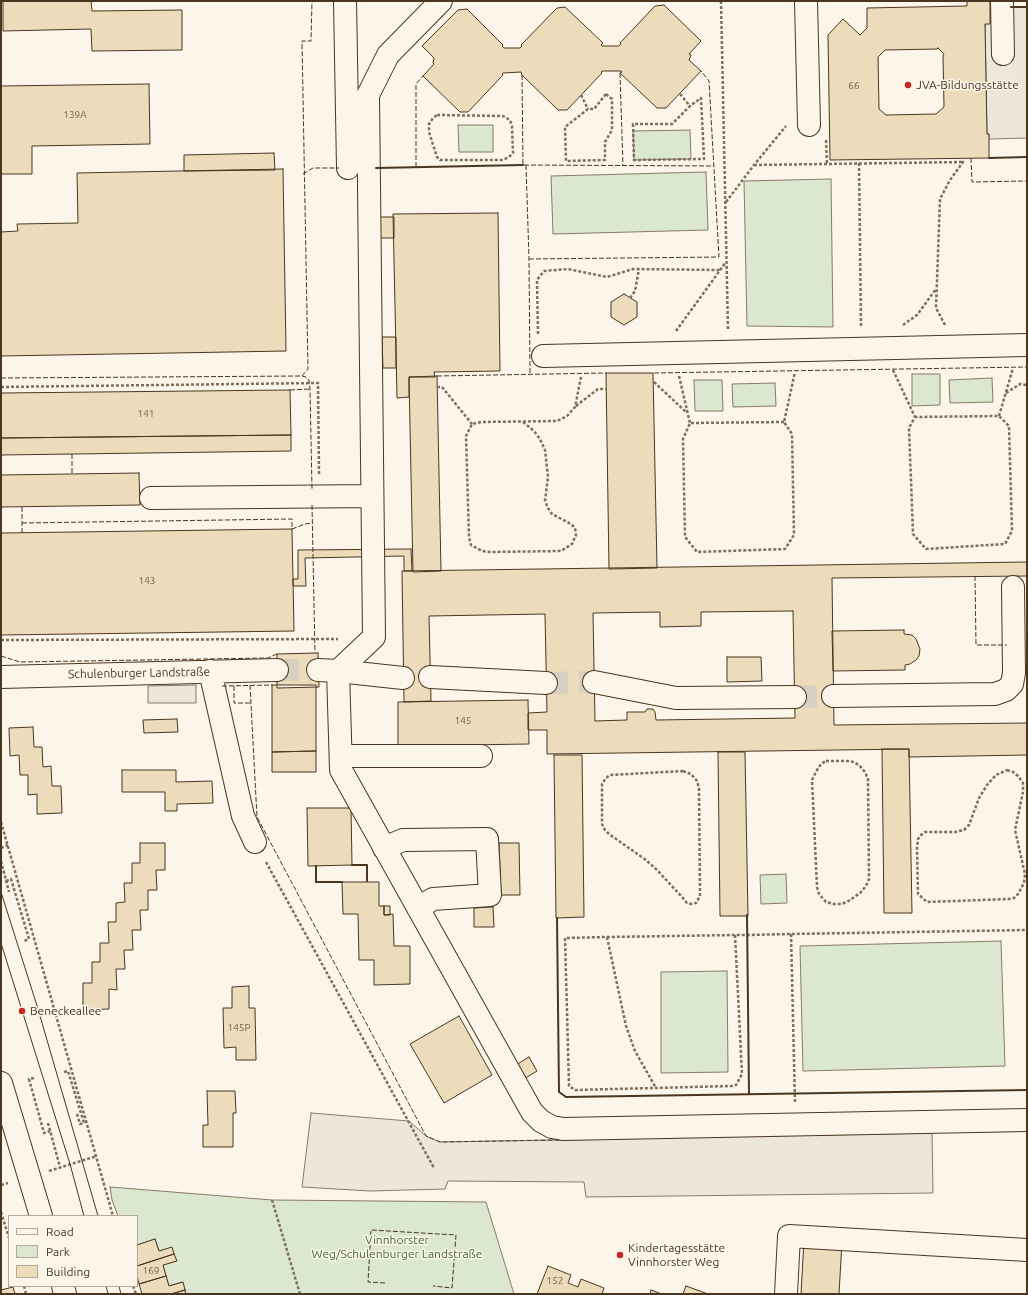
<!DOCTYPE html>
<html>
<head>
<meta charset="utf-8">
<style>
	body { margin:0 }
	#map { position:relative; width:1028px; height:1295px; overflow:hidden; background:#fbf6e9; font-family:Ubuntu,sans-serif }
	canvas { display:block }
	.frame { position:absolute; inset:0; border:2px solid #4a3520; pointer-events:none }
	.legend { position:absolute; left:8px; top:1215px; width:130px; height:72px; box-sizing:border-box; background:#fbf6e9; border:1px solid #b4a999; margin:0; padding:5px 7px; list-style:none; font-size:12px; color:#4a3520 }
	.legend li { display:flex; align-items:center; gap:8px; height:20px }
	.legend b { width:20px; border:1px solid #b4a999 }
</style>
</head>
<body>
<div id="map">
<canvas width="1028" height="1295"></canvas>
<div class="frame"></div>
<ul class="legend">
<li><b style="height:5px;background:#fbf6e9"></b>Road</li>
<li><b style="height:11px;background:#dce7d0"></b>Park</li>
<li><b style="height:11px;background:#ecdcbc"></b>Building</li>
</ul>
</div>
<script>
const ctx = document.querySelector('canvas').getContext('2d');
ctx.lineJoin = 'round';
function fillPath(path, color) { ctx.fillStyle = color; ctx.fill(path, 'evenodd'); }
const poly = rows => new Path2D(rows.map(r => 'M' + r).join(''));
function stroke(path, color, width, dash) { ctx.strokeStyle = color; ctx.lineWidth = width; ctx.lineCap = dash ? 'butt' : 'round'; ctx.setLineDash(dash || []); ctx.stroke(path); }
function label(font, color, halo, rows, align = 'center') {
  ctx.font = font + ' Ubuntu,sans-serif'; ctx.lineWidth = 3; ctx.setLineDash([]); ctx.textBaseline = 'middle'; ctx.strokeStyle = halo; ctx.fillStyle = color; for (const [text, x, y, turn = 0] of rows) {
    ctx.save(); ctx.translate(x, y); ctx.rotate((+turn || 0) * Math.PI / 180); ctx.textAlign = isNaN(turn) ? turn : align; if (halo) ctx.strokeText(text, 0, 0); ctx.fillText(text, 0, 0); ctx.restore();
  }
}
const green = poly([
	[458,125,493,125,493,152,459,152,458,125],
	[690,130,691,159,634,160,633,131,690,130],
	[706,172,708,230,553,234,551,176,706,172],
	[831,179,833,327,747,326,744,181,831,179],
	[912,374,940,374,940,405,912,406,912,374],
	[992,378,993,402,950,403,949,380,992,378],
	[694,380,722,380,723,411,695,411,694,380],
	[775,383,776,406,733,407,732,384,775,383],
	[786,874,787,903,761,904,760,875,786,874],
	[1001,941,1005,1066,803,1071,800,946,1001,941],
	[727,971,728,1072,661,1073,661,972,727,971],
	[110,1187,272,1200,486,1202,514,1294,186,1294,182,1282,169,1286,163,1265,176,1261,172,1248,159,1251,155,1239,137,1245,137,1216,118,1216,112,1200,110,1187]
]);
const parking = poly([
	[1027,7,1027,138,989,139,989,134,987,134,985,24,990,23,990,8,1027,7],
	[196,685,196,703,148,703,148,686,196,685],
	[311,1113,409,1121,426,1136,440,1142,932,1133,933,1193,586,1197,584,1182,448,1181,445,1189,370,1191,302,1187,311,1113]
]);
const building = poly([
	[3,1,91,1,92,11,182,10,182,50,92,51,91,29,3,31,3,1],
	[967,1,990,1,990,24,985,24,987,134,989,134,989,158,830,160,828,35,843,19,860,35,867,28,867,8,967,6,967,1],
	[938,48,944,54,943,56,944,107,936,114,886,115,879,109,878,57,885,50,937,49,938,48],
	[664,5,701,41,689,54,691,55,689,60,701,71,666,108,657,108,620,73,622,72,621,71,603,71,601,72,602,73,567,110,558,110,522,75,521,72,503,73,502,74,503,75,468,112,460,112,423,76,434,64,433,63,434,58,422,46,458,10,467,9,503,45,502,46,504,48,520,48,522,46,521,45,557,8,565,7,603,43,601,45,603,46,619,46,621,44,620,43,655,6,664,5],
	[149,84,150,144,32,146,32,174,1,174,1,86,149,84],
	[274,153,275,170,184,171,184,155,274,153],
	[283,169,286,351,1,356,1,232,18,231,17,224,78,223,77,173,283,169],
	[498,213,500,371,434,372,435,377,409,377,409,397,397,398,393,214,498,213],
	[380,217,394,217,394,238,380,238,380,217],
	[624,294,637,302,637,317,624,325,611,317,611,302,624,294],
	[382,337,396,337,396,368,383,368,382,337],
	[606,373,653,373,657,568,609,569,606,373],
	[437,376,441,571,413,572,409,377,437,376],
	[290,390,291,435,1,438,1,393,290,390],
	[291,435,291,451,1,455,1,438,291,435],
	[139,473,140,505,1,507,1,475,139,473],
	[292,529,294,631,1,635,1,533,292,529],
	[411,549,412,571,404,571,404,556,305,558,306,586,293,586,293,579,298,579,298,550,411,549],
	[1027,562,1027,576,832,578,834,725,1027,723,1027,755,909,757,909,749,547,754,547,730,528,730,528,713,547,712,545,614,429,616,431,701,404,702,402,571,1027,562],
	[793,611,795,718,656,720,655,712,653,709,647,709,645,712,627,712,627,720,595,721,593,613,660,612,660,627,701,626,701,612,793,611],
	[904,630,904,634,912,635,916,639,920,649,919,656,916,660,910,664,905,665,905,670,833,671,832,631,904,630],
	[318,653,319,687,277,688,277,654,318,653],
	[727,657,761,657,762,681,727,682,727,657],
	[272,685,316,685,316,751,272,752,272,685],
	[528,700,529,744,398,746,398,702,528,700],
	[177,719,178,732,144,733,143,720,177,719],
	[33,727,34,747,42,747,43,767,51,766,52,786,61,786,62,813,37,814,37,794,28,795,28,775,20,775,19,755,10,756,9,728,33,727],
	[882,749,909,749,912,913,884,913,882,749],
	[316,751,316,772,272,772,272,752,316,751],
	[718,752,745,752,748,916,720,916,718,752],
	[554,755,582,755,584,917,556,918,554,755],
	[122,770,176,770,176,782,212,781,213,803,177,804,177,811,165,811,165,792,122,792,122,770],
	[307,808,351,808,352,865,308,866,307,808],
	[140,843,165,843,165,870,156,870,157,890,148,890,148,910,140,910,141,930,132,930,133,950,124,950,125,969,116,969,117,990,109,989,109,1009,83,1010,83,983,92,983,92,962,100,962,100,943,109,943,108,922,116,922,116,903,125,902,124,883,132,883,132,863,140,863,140,843],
	[499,843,519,843,520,895,501,895,499,843],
	[342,882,379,882,379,906,384,906,384,915,393,914,394,946,410,946,410,984,374,985,374,960,359,960,358,914,343,914,342,882],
	[384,906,390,906,390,915,384,915,384,906],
	[493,907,494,927,474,927,474,908,493,907],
	[249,986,249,1008,255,1008,256,1060,236,1060,236,1047,224,1048,223,1008,232,1008,232,987,249,986],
	[459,1016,492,1075,444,1103,410,1044,459,1016],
	[529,1057,537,1071,524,1079,516,1065,529,1057],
	[207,1091,235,1091,236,1113,233,1113,233,1147,203,1147,203,1125,208,1125,207,1091],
	[155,1239,159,1251,172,1247,174,1254,137,1266,137,1245,155,1239],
	[804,1240,842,1242,839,1294,801,1294,804,1240],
	[174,1254,177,1261,163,1265,166,1276,139,1284,137,1276,137,1266,174,1254],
	[548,1266,571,1275,568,1283,578,1287,581,1279,604,1288,602,1294,537,1294,548,1266],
	[166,1276,169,1286,183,1282,185,1290,171,1294,142,1294,139,1284,166,1276],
	[686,1286,708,1294,683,1294,686,1286],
	[13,1287,15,1294,1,1294,1,1290,13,1287],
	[185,1290,186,1294,171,1294,185,1290],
	[651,1290,662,1294,650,1294,651,1290]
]);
const minorTunnel = poly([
	[277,670,318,670],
	[546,683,594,682],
	[795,697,833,696]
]);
const path = poly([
	[721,1,728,330],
	[606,94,612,99,612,130,605,142,605,160,566,161,565,127,588,109,594,109,606,94],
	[680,94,690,106,672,124,633,124,634,160,704,159,701,98,690,106],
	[581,95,588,109],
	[437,115,503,116,510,120,512,126,513,153,509,157,503,160,440,160,437,157,429,132,429,124,433,118,437,115],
	[826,140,827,164],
	[859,163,861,327],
	[754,165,963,162],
	[726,202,754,165,786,126],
	[630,298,635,291,639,269],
	[903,325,917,315,936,289],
	[945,325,936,308,940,199,950,180,963,162,964,158],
	[676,331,726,262],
	[538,334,537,280,544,271,568,269,607,277,633,269,720,270],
	[893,370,915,417,909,428,913,534,926,549,1005,544,1012,531,1009,426,999,416,915,417],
	[679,376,690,423],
	[654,382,687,413],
	[1,387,318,383,319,474],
	[437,387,442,387,472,424],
	[1006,393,1020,384,1027,385],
	[576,406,598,389,606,389],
	[999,416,1013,368],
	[523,422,534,431,540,439,545,450,548,477,545,501,548,508,552,514,571,524,575,528,576,535,572,544,561,551,490,552,482,551,471,545,469,537,466,436,472,424,481,422,557,421,567,416,575,407,581,377],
	[784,422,690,423,683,439,685,537,697,552,785,549,794,535,792,434,784,422,795,372],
	[1,640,338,639],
	[826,761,851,761,859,765,865,772,868,779,869,879,866,886,860,893,847,902,841,904,834,904,826,902,819,894,817,887,812,780,817,770,821,764,826,761],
	[1007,770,1013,772,1018,776,1023,783,1023,792,1015,830,1025,874,1024,883,1018,894,1014,898,1009,899,927,902,918,894,917,848,918,839,921,835,925,832,955,832,964,830,969,825,979,798,987,785,996,775,1007,770],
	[683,771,691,774,697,781,699,788,700,896,696,903,691,904,687,903,682,897,657,870,646,860,609,834,605,830,602,824,602,784,606,778,610,775,683,771],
	[1,822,113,1216],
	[1,848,8,845],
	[1,861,9,892],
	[266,862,434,1168],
	[6,881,11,879,29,939,24,941],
	[791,934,795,1103],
	[735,935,742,1074,736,1085,732,1086,575,1090,569,1086,565,938,607,937,735,935,747,935,791,934,1027,930],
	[607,937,626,1026,635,1051,656,1088],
	[64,1072,68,1071,84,1123],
	[34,1078,29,1079,44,1133,50,1131],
	[77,1114,80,1124,84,1123],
	[48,1123,60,1167],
	[49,1171,97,1156],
	[1,1185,8,1183],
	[272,1200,300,1294],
	[1,1212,9,1238],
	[24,1286,26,1294],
	[133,1286,136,1294]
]);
const minor = poly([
	[345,1,348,168],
	[806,1,809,125],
	[1002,1,1003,54],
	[543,356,1027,345],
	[151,498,372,496],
	[318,670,338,671,341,770,532,1112,541,1121,552,1127,563,1129,1027,1120],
	[210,671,243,816,255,842],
	[338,671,374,637,368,95,388,55,441,1],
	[338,671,403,678],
	[1,677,277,670],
	[430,677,546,683],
	[594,682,676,698,795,697],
	[833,696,995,694,1006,690,1012,684,1014,673,1013,587],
	[341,756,481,756],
	[384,848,403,840,487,839,490,895,433,899,418,908],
	[786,1294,789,1236,1027,1250]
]);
const major = poly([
	[1,1083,41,1216],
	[63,1286,65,1294]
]);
const tram = poly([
	[1,892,38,1009,98,1216],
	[1,943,70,1164,84,1216],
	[106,1286,108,1294],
	[119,1286,121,1294]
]);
const fence = poly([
	[620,73,623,166],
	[522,75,523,165,714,166],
	[971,158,972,182,1027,181],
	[526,165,529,259,530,375],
	[416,167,416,84,423,76],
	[303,174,313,168,339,168],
	[529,259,719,257,709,81,701,71],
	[654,373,1027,367],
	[302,376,306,377,309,380,310,389,312,489],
	[437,376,606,373],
	[1,378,302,376,308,369,302,41,311,41,312,1],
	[290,390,310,389],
	[72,454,72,474],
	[312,505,315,653],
	[22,507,22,533],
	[22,523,292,519,292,529,305,524,313,523],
	[975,576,976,645,1007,645],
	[1,656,20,662,268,658,277,654],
	[250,685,257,817,426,1136,440,1142,560,1140],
	[222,686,272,685],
	[234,686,234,703,250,703],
	[385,1283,368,1282,371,1230,456,1235,452,1288,433,1286]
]);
const wall = poly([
	[1011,7,1027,7],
	[989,158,1027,157],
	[376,168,523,165],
	[352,865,367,865,367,881],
	[316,866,316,882,342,882],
	[747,915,749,1094],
	[557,918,559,1092,566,1097,1027,1090]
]);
const markers = [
	[908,85,4,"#c62828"],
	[22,1011,4,"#c62828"],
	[620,1255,4,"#c62828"]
];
const numberNames = [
	["66",854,86],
	["139A",75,115],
	["141",146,414],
	["143",147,581],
	["145",463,721],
	["145P",239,1028],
	["169",151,1271],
	["152",555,1281]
];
const poiNames = [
	["JVA-Bildungsstätte",916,85],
	["Beneckeallee",30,1011],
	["Kindertagesstätte",628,1248],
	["Vinnhorster Weg",628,1262]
];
const streetNames = [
	["Schulenburger Landstraße",139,673,-1]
];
const parkNames = [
	["Vinnhorster",397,1240],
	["Weg/Schulenburger Landstraße",397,1254]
];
fillPath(green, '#dce7d0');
stroke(green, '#887966', 1);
fillPath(parking, '#ede7d9');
stroke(parking, '#887966', 1);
fillPath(building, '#ecdcbc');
stroke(building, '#4a3520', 1);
stroke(minorTunnel, '#d8cfc1', 22, [22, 11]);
stroke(minor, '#4a3520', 24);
stroke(major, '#4a3520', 24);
stroke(path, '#7f6f5c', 2.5, [3, 2]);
stroke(minor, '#fbf6e9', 22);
stroke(major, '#fbf6e9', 22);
stroke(tram, '#4a3520', 1);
stroke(fence, '#4a3520', 1, [5, 2]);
stroke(wall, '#4a3520', 2);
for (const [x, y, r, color] of markers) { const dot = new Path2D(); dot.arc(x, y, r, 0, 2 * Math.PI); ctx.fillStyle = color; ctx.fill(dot); stroke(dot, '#fbf6e9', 1.5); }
label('10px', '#725f47', null, numberNames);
label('12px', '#4a3520', '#fbf6e9', poiNames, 'left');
label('12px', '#4a3520', '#fbf6e9', streetNames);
label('12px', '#436837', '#fbf6e9', parkNames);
</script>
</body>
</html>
